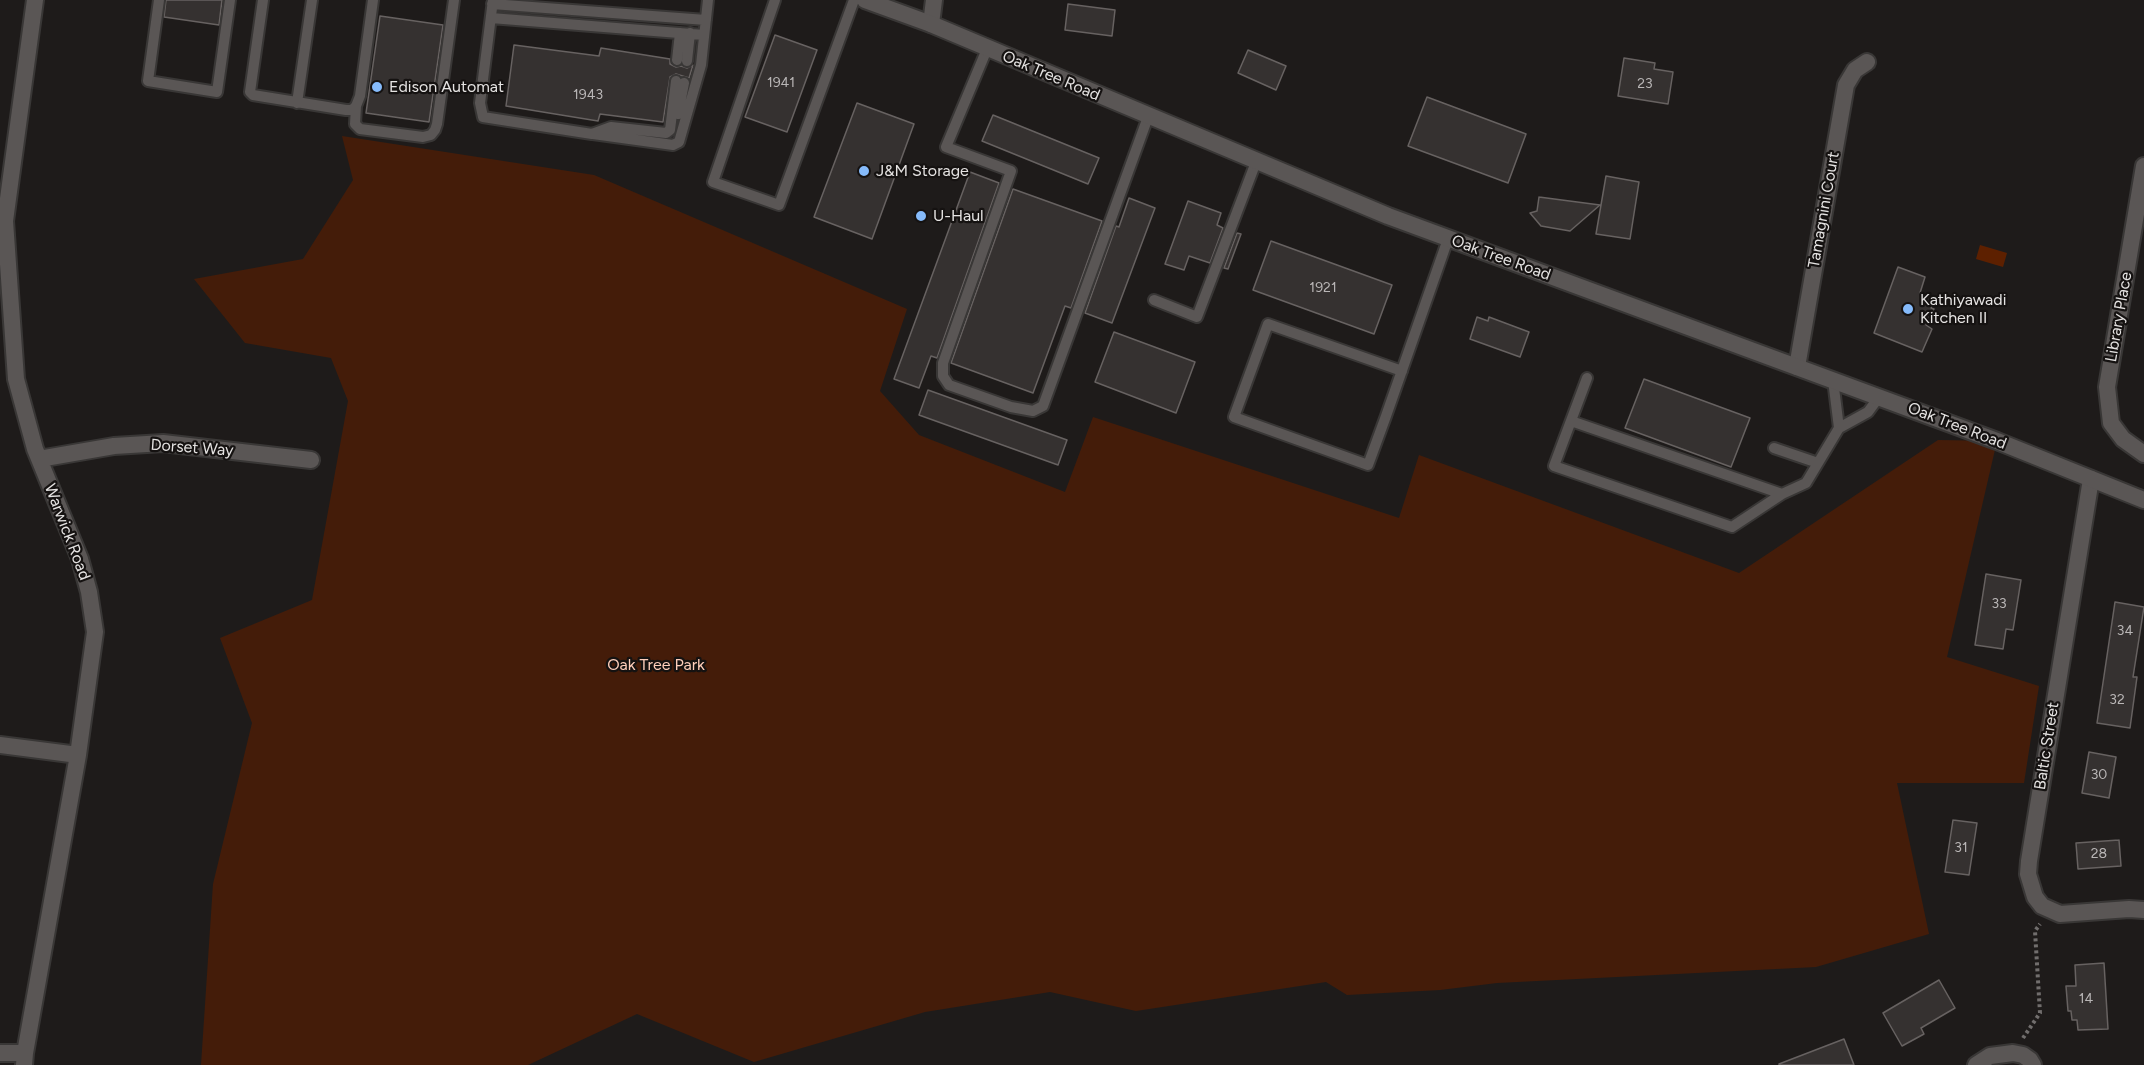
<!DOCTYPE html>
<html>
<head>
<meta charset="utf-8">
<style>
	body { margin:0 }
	canvas { display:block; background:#1e1b1a }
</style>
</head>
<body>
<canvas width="2144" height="1065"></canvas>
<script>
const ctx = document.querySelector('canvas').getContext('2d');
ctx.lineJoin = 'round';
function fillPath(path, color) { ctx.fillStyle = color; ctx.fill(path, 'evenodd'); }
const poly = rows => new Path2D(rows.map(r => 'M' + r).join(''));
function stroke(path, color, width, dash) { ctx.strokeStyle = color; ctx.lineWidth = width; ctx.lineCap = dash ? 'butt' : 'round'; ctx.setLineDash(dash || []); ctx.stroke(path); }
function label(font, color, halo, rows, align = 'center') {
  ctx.font = font + ' Figtree,sans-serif'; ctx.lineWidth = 4.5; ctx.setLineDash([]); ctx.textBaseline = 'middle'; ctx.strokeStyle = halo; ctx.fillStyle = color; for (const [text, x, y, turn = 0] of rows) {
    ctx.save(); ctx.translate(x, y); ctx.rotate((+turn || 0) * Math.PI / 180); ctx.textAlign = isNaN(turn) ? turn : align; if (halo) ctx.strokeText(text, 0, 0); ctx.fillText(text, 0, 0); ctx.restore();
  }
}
const green = poly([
	[342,136,594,175,907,309,880,391,919,435,1065,492,1093,417,1399,518,1419,455,1739,573,1938,440,1997,441,1947,657,2039,686,2024,783,1897,783,1929,934,1816,967,1497,983,1440,990,1347,995,1326,982,1136,1011,1050,992,925,1012,754,1062,637,1014,528,1065,201,1065,213,884,252,723,220,638,312,600,348,401,331,358,245,343,194,279,303,259,353,180]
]);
const water = poly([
	[1980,245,2007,253,2003,267,1976,259]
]);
const building = poly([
	[166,0,222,0,219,25,164,17,166,0],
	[1068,4,1115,10,1112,36,1065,30,1068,4],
	[380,16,443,25,429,122,366,113,380,16],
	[775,35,817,50,787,132,745,117,775,35],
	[514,45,599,56,601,48,670,59,670,64,676,67,681,66,687,68,693,65,689,78,676,74,670,77,663,122,600,114,598,121,506,106,514,45],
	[1248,50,1286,66,1276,90,1238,73,1248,50],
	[1624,58,1655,63,1654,69,1673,72,1668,104,1618,96,1624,58],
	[1427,97,1526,134,1508,183,1408,146,1427,97],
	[857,103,914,124,872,239,814,217,857,103],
	[993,115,1099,158,1088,184,982,141,993,115],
	[970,172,999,183,937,358,931,356,919,388,894,379,970,172],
	[1606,176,1639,182,1630,239,1596,234,1606,176],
	[1013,189,1102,221,1071,308,1065,306,1033,393,951,363,1013,189],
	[1539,197,1600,205,1570,231,1541,226,1530,213,1537,211,1539,197],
	[1129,198,1155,208,1112,323,1085,313,1116,226,1119,227,1129,198],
	[1188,201,1221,213,1217,225,1223,228,1210,263,1189,256,1184,270,1165,264,1188,201],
	[1237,233,1241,234,1228,269,1224,268,1237,233],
	[1271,241,1392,285,1374,334,1253,290,1271,241],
	[1898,267,1925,277,1920,293,1935,300,1931,308,1934,309,1926,325,1932,329,1922,352,1874,333,1898,267],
	[1477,317,1488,321,1489,317,1529,332,1520,357,1470,339,1477,317],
	[1114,332,1195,362,1176,413,1095,382,1114,332],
	[1644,379,1750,418,1731,467,1625,428,1644,379],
	[928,390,1067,440,1058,465,919,415,928,390],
	[1986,574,2021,580,2013,630,2006,629,2003,649,1975,645,1986,574],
	[2115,602,2144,607,2133,677,2137,677,2130,728,2097,723,2115,602],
	[2089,752,2116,757,2109,798,2082,793,2089,752],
	[1953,820,1977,823,1969,875,1945,872,1953,820],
	[2119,840,2121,866,2078,869,2076,843,2119,840],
	[2104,963,2108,1029,2078,1030,2077,1020,2072,1020,2071,1011,2068,1011,2066,986,2076,986,2075,965,2104,963],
	[1939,980,1955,1008,1921,1028,1924,1034,1902,1046,1883,1013,1939,980],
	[1844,1039,1854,1065,1779,1065,1779,1064,1844,1039]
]);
const path = poly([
	[2023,1038,2040,1013,2035,931,2040,924]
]);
const service = poly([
	[159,0,148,81,217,92,230,0],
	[263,0,250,92,253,95,346,110,352,110,356,106,360,96,373,0],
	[493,0,480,103,483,117,592,134,611,127,666,133,670,130,676,81],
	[775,0,713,182,779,205,854,0],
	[492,4,706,20],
	[491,18,704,35],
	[987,49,946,147,1011,171,943,363,943,376,949,385,1011,407,1033,411,1043,406,1148,117],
	[677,60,680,33],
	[687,61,690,33],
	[297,103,312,0],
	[356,106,355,124,360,129,423,137,431,135,435,130,437,124,454,0],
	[678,114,684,83],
	[593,134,673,145,679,142,701,65,708,0],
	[1154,300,1197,317,1256,162],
	[1402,371,1268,324,1234,417,1368,465,1386,416,1448,239],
	[1587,378,1554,466,1732,527,1782,494,1806,483,1839,428,1868,412,1879,397],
	[1833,380,1839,428],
	[1571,421,1782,494],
	[1774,448,1818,463]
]);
const minor = poly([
	[931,24,934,0],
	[2144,166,2107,387,2111,423,2123,439,2144,454],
	[1797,367,1846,85,1855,70,1867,62],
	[39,459,114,446,163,443,311,460],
	[2091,479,2029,861,2028,874,2035,897,2042,906,2060,914,2129,909,2144,910],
	[0,745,78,755],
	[0,1053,25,1053],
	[24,1065,25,1053,78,755,95,632,89,592,80,559,35,449,16,379,5,221,35,0],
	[1976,1065,1990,1056,2013,1053,2023,1055,2030,1060,2033,1065]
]);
const secondary = poly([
	[865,0,931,24,1388,216,1997,441,2144,500]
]);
const markers = [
	[377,87,6,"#86bbfb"],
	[864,171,6,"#86bbfb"],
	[921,216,6,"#86bbfb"],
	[1908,309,6,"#86bbfb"]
];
const numberNames = [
	["1941",781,83],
	["23",1645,84],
	["1943",588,95],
	["1921",1323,288],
	["33",1999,604],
	["34",2125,631],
	["32",2117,700],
	["30",2099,775],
	["31",1961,848],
	["28",2099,854],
	["14",2086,999]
];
const streetNames = [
	["Oak Tree Road",1051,76,23],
	["Tamagnini Court",1824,210,-80],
	["Oak Tree Road",1501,258,20],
	["Library Place",2119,317,-80],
	["Oak Tree Road",1957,426,21],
	["Dorset Way",192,448,4],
	["Warwick Road",67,532,69],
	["Baltic Street",2047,746,-81]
];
const poiNames = [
	["Edison Automat",389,87],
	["J&M Storage",876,171],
	["U-Haul",933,216],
	["Kathiyawadi",1920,300],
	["Kitchen II",1920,318]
];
const parkNames = [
	["Oak Tree Park",656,665]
];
fillPath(green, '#441c09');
fillPath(water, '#5d2000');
fillPath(building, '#353130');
stroke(building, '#676261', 1.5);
stroke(service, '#393736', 14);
stroke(minor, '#393736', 20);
stroke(secondary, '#393736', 20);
stroke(path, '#716e6d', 4, [3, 3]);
stroke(service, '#5a5655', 10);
stroke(minor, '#5a5655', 16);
stroke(secondary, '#5a5655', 16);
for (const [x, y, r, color] of markers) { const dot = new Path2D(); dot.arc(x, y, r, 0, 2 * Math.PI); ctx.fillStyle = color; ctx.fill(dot); stroke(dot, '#151211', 2); }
label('14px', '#b9b6b6', null, numberNames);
label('16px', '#e5e3e2', '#151211', streetNames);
label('16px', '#e5e3e2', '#151211', poiNames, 'left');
label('16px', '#feceba', '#151211', parkNames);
</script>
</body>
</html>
